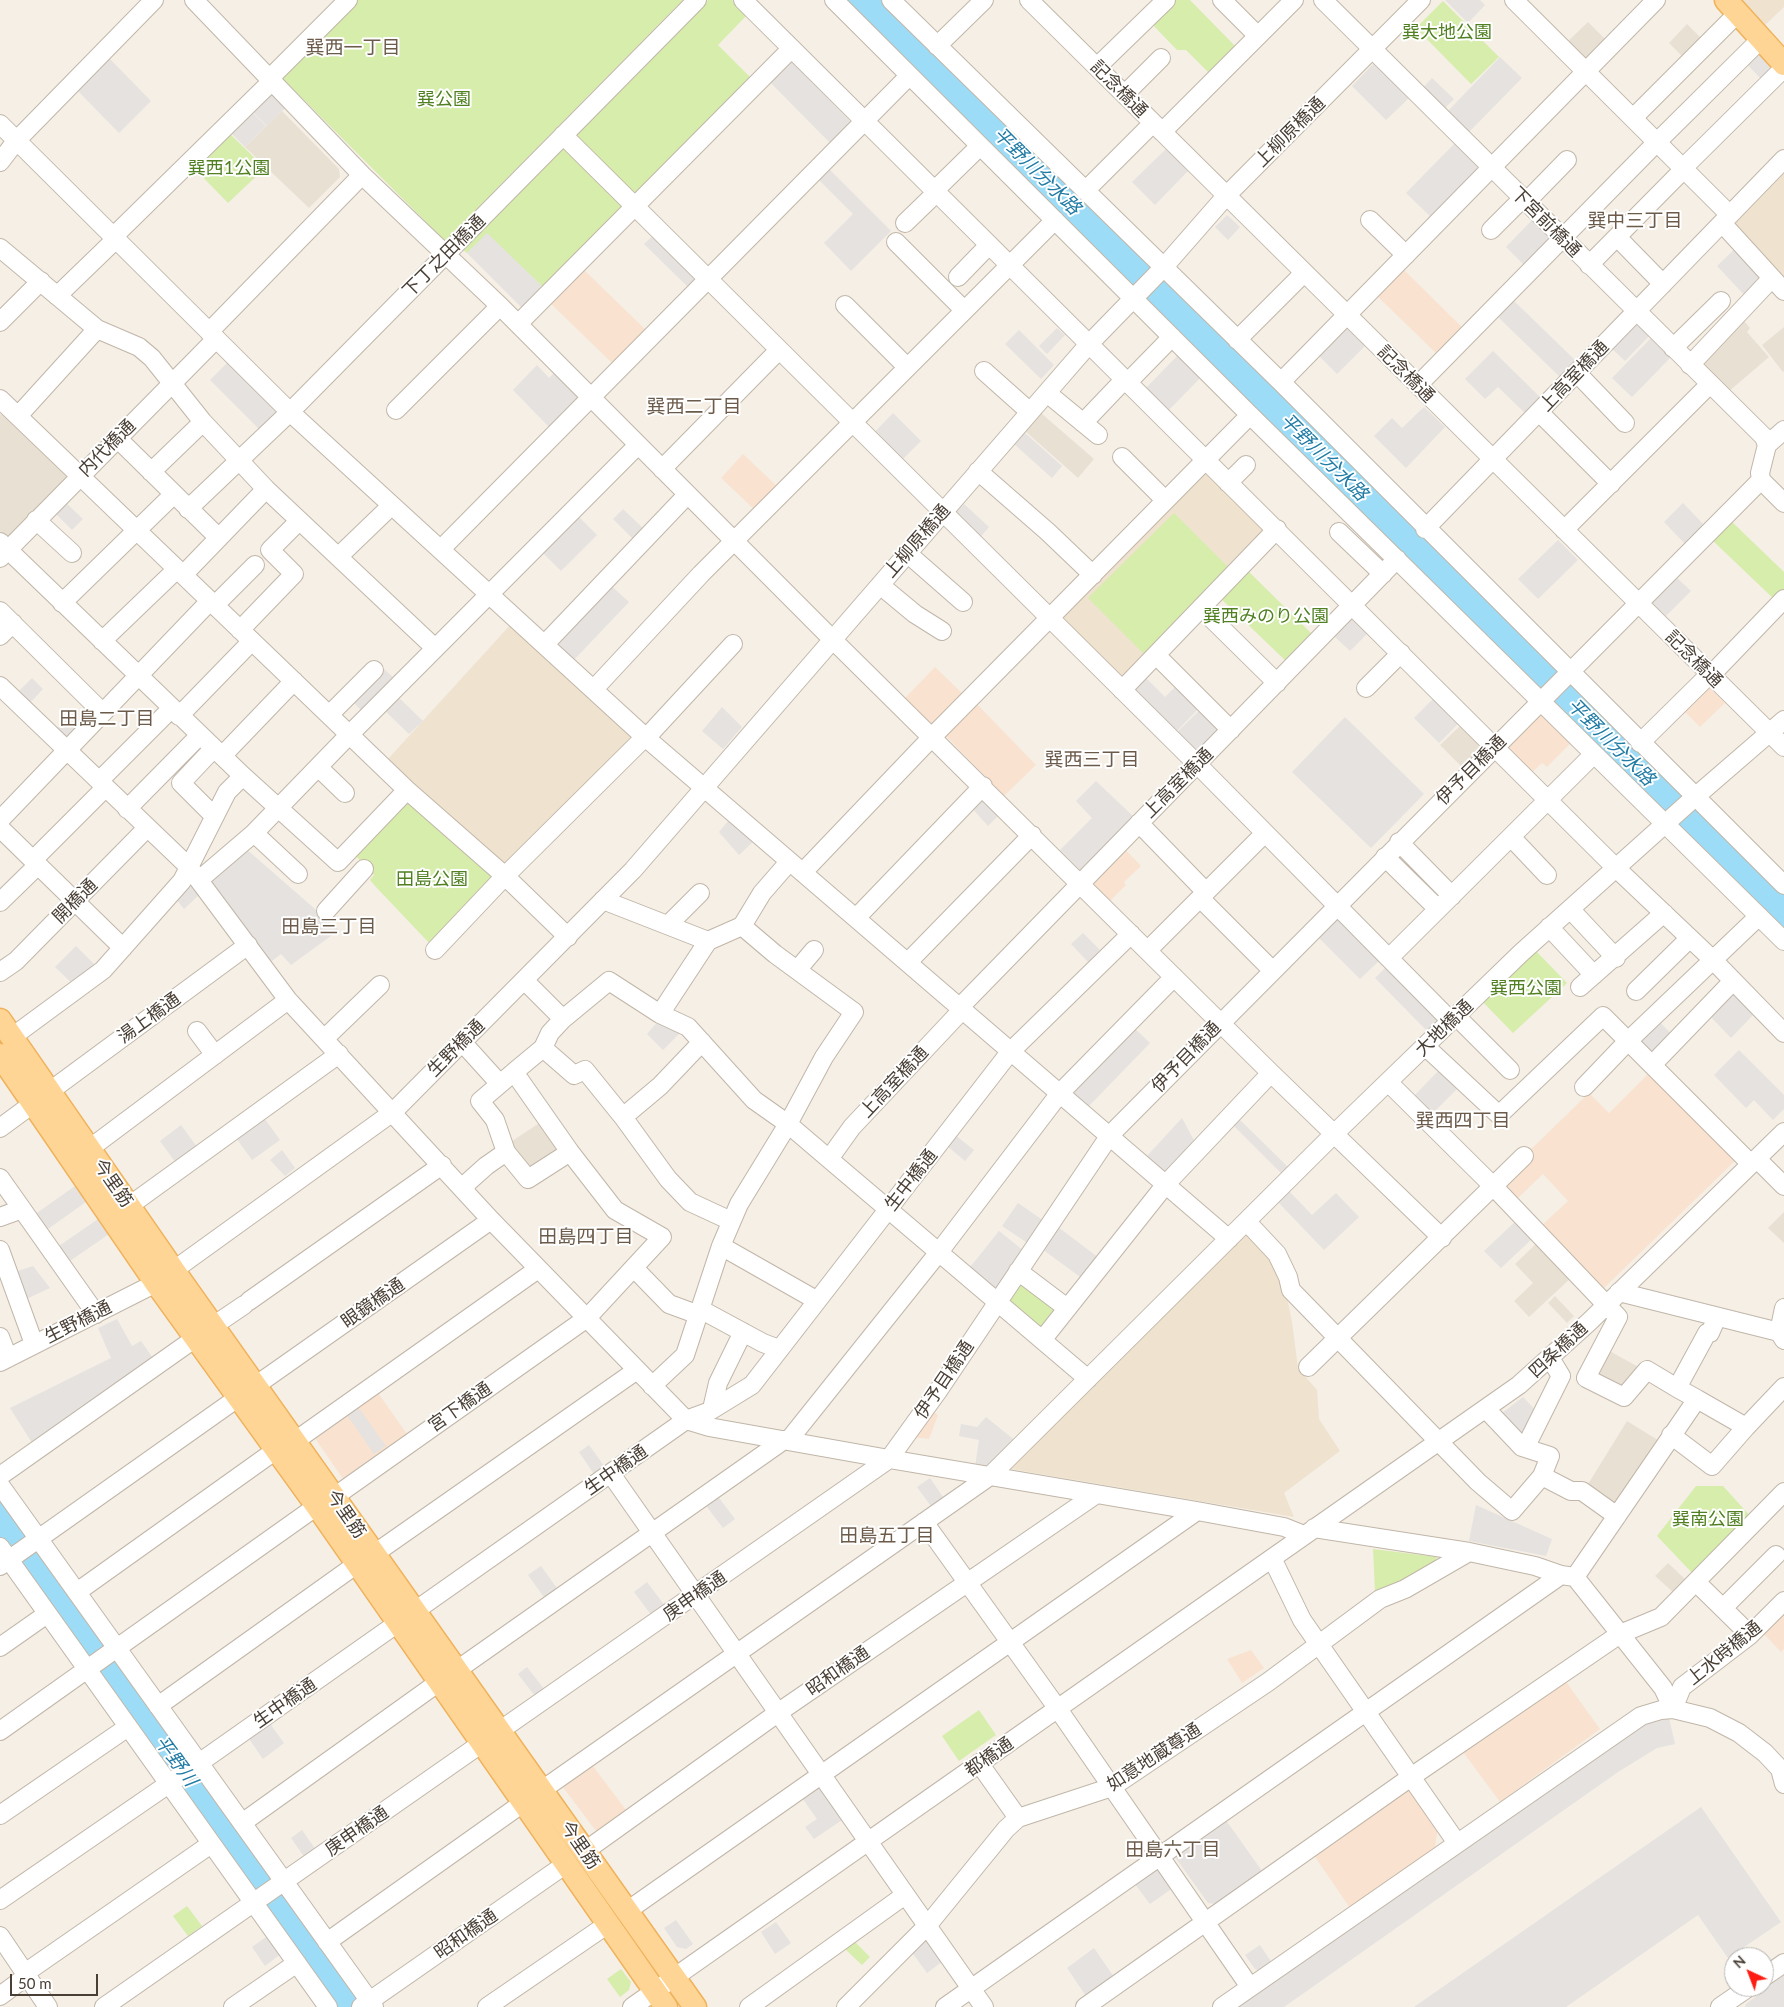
<!DOCTYPE html>
<html>
<head>
<meta charset="utf-8">
<style>
	body { margin:0 }
	#map { position:relative; width:1784px; height:2007px; overflow:hidden; background:#f5efe6; font-family:Lato,sans-serif }
	canvas { display:block }
	.north { position:absolute; left:1724px; top:1947px; width:50px; height:50px; box-sizing:border-box; background:#fff; border:1px solid #b6b2ae; border-radius:50%; rotate:317deg; font-size:14px; font-weight:700; line-height:20px; text-align:center; color:#493f35 }
	.north::after { content:''; display:block; margin:auto; width:18px; height:22px; background:#ff1d13; clip-path:polygon(50% 0,100% 100%,50% 72%,0 100%) }
	.scale { position:absolute; left:10px; top:1974px; width:88px; height:22px; box-sizing:border-box; border:2px solid #493f35; border-top:0; padding-left:6px; font-size:15px; line-height:18px; white-space:nowrap; color:#493f35; -webkit-text-stroke:4px #fff; paint-order:stroke }
</style>
</head>
<body>
<div id="map">
<canvas width="1784" height="2007"></canvas>
<div class="north">N</div>
<div class="scale">50 m</div>
</div>
<script>
const ctx = document.querySelector('canvas').getContext('2d');
ctx.lineJoin = 'round';
function fillPath(path, color) { ctx.fillStyle = color; ctx.fill(path, 'evenodd'); }
const poly = rows => new Path2D(rows.map(r => 'M' + r).join(''));
function stroke(path, color, width, dash) { ctx.strokeStyle = color; ctx.lineWidth = width; ctx.lineCap = dash ? 'butt' : 'round'; ctx.setLineDash(dash || []); ctx.stroke(path); }
function label(font, color, halo, rows, align = 'center') {
  ctx.font = font + ' Lato,"Noto Sans JP",sans-serif'; ctx.lineWidth = 4; ctx.setLineDash([]); ctx.textBaseline = 'middle'; ctx.strokeStyle = halo; ctx.fillStyle = color; for (const [text, x, y, turn = 0] of rows) {
    ctx.save(); ctx.translate(x, y); ctx.rotate((+turn || 0) * Math.PI / 180); ctx.textAlign = isNaN(turn) ? turn : align; if (halo) ctx.strokeText(text, 0, 0); ctx.fillText(text, 0, 0); ctx.restore();
  }
}
const residential = poly([
	[1588,22,1606,40,1584,61,1566,43],
	[1687,24,1703,40,1684,58,1669,43],
	[282,111,339,169,340,177,309,208,245,147],
	[1740,316,1750,328,1747,332,1769,357,1728,392,1699,361],
	[1784,327,1784,371,1783,372,1762,345],
	[3,413,70,477,8,539,0,531,0,415],
	[1041,413,1094,459,1078,478,1025,431],
	[1462,724,1478,740,1479,750,1462,767,1440,745],
	[544,1120,565,1151,529,1174,506,1145],
	[1784,1212,1784,1243,1768,1228],
	[1538,1242,1571,1278,1529,1317,1514,1301,1533,1283,1515,1264],
	[1555,1296,1574,1316,1567,1323,1548,1303],
	[1606,1349,1642,1369,1624,1392,1592,1374],
	[1627,1421,1661,1442,1616,1511,1585,1489],
	[1668,1563,1686,1580,1674,1593,1655,1576]
]);
const commercial = poly([
	[581,267,647,331,614,365,548,301],
	[1402,268,1466,331,1440,357,1376,295],
	[743,454,779,488,756,511,721,478],
	[935,667,964,695,934,726,905,698],
	[1704,682,1725,703,1700,727,1680,707],
	[975,702,1036,765,1004,796,943,733],
	[1541,710,1573,741,1547,767,1542,763,1531,773,1506,749,1507,745],
	[1123,847,1141,866,1124,882,1126,885,1110,901,1092,883],
	[1652,1070,1739,1157,1602,1290,1540,1227,1568,1201,1543,1174,1515,1201,1500,1186,1526,1154,1589,1093,1609,1113],
	[376,1390,407,1434,343,1479,312,1434],
	[930,1409,938,1415,929,1439,911,1437],
	[1784,1611,1784,1649,1781,1652,1762,1632],
	[1251,1650,1264,1668,1242,1683,1227,1659],
	[1564,1679,1600,1729,1500,1802,1463,1752],
	[590,1762,626,1810,596,1831,562,1786],
	[1404,1790,1411,1791,1438,1828,1435,1847,1350,1908,1313,1854]
]);
const education = poly([
	[1736,0,1784,0,1784,7,1762,28],
	[1784,168,1784,284,1732,223],
	[1202,471,1208,471,1269,532,1123,685,1062,623,1061,616],
	[512,623,636,740,505,868,388,759],
	[1244,1235,1251,1235,1271,1255,1283,1278,1292,1322,1298,1368,1317,1390,1319,1419,1340,1451,1284,1493,1294,1517,1005,1468]
]);
const green = poly([
	[355,0,683,0,445,241,279,75],
	[708,0,732,0,747,15,718,45,756,83,637,202,574,135],
	[1169,0,1190,0,1236,47,1211,75,1186,50,1177,50,1149,21],
	[1443,1,1499,57,1471,84,1416,28],
	[228,132,265,168,228,203,193,167],
	[564,145,627,207,545,289,487,234,467,253,462,249],
	[1174,513,1230,569,1145,655,1088,598],
	[1730,520,1784,572,1784,592,1776,601,1711,539],
	[1245,568,1314,636,1288,663,1218,596],
	[408,797,498,877,432,946,376,887,370,880,374,875,353,853],
	[1533,948,1567,983,1513,1033,1480,999],
	[1021,1277,1061,1311,1038,1331,1009,1306,1009,1296],
	[1696,1486,1723,1486,1751,1517,1695,1576,1657,1536],
	[1373,1549,1437,1557,1435,1562,1397,1583,1375,1591],
	[979,1710,996,1735,959,1761,942,1736],
	[187,1906,202,1926,188,1936,173,1916],
	[854,1941,870,1957,862,1965,845,1949],
	[621,1969,631,1982,629,1990,620,1997,607,1979]
]);
const parking = poly([
	[1445,0,1480,0,1485,5,1468,23],
	[1761,44,1781,65,1763,81,1744,61],
	[107,56,151,101,119,133,75,88],
	[1500,57,1522,78,1469,132,1448,111],
	[788,58,852,123,831,144,767,79],
	[1376,61,1410,97,1386,120,1352,86],
	[1432,78,1454,99,1445,108,1423,88],
	[269,91,285,108,267,126,250,109],
	[250,110,266,126,245,147,228,130],
	[1457,141,1483,167,1433,219,1406,193],
	[1166,149,1188,171,1155,205,1132,182],
	[827,167,891,231,851,271,824,243,853,214,816,177],
	[1227,215,1240,227,1228,240,1215,227],
	[1534,218,1556,240,1528,269,1506,247],
	[487,233,545,289,525,311,467,253],
	[655,234,697,279,689,288,644,244],
	[1737,247,1766,277,1748,299,1717,266],
	[1511,298,1577,362,1562,379,1495,314],
	[1634,318,1651,334,1625,361,1608,345],
	[1346,327,1365,346,1337,374,1318,355],
	[1057,328,1065,335,1047,354,1039,346],
	[1019,330,1054,365,1041,379,1005,344],
	[1654,335,1673,355,1632,397,1612,378],
	[1493,351,1542,399,1527,415,1498,387,1485,399,1465,379],
	[1181,352,1204,374,1168,411,1145,389],
	[230,360,283,412,263,433,210,380],
	[537,365,549,378,555,372,579,396,580,399,550,428,513,390],
	[1424,407,1445,427,1406,468,1374,436,1392,418,1402,428],
	[893,413,921,441,899,463,872,435],
	[1024,432,1062,466,1052,478,1014,444],
	[64,501,83,519,72,530,54,512],
	[1683,503,1706,527,1687,546,1664,522],
	[964,504,989,527,979,539,953,514],
	[623,509,646,531,635,541,613,519],
	[576,514,597,535,561,571,540,550],
	[1558,540,1578,560,1538,599,1518,579],
	[1675,576,1691,591,1666,616,1650,601],
	[608,583,629,602,571,663,554,641],
	[1351,615,1369,632,1350,651,1333,635],
	[382,667,396,680,364,713,351,700],
	[1144,676,1165,697,1180,682,1202,705,1175,733,1132,689],
	[32,678,43,689,27,706,15,695],
	[395,694,423,721,409,734,382,708],
	[1435,697,1460,722,1439,743,1414,718],
	[1204,706,1224,727,1197,754,1176,733],
	[722,707,742,727,723,749,702,731],
	[72,713,84,725,67,744,54,732],
	[1345,717,1424,794,1371,848,1292,772],
	[1096,781,1137,820,1082,872,1060,850,1092,818,1076,801],
	[979,797,1000,814,988,826,970,806],
	[730,819,755,840,739,855,719,832],
	[245,848,339,930,291,965,281,954,268,964,210,885,211,877],
	[193,881,202,892,184,909,175,898],
	[1340,917,1381,959,1360,979,1319,938],
	[1083,933,1100,950,1088,962,1071,944],
	[76,946,99,969,75,986,55,967],
	[1390,963,1446,1019,1430,1034,1375,978],
	[1731,991,1754,1014,1731,1038,1708,1014],
	[661,1018,683,1030,663,1050,647,1034],
	[1656,1018,1674,1037,1652,1059,1633,1040],
	[1133,1027,1150,1043,1088,1107,1074,1094,1075,1087],
	[1739,1050,1784,1095,1784,1109,1773,1120,1754,1100,1746,1108,1714,1075],
	[1443,1066,1461,1085,1430,1116,1412,1098],
	[262,1115,280,1140,252,1160,234,1135],
	[1237,1117,1289,1168,1282,1174,1231,1123],
	[1182,1118,1196,1144,1167,1174,1147,1156],
	[181,1125,197,1147,176,1163,160,1141],
	[955,1135,974,1150,965,1161,946,1145],
	[282,1150,295,1168,285,1176,270,1160],
	[75,1186,86,1202,45,1231,34,1215],
	[1288,1190,1312,1215,1336,1193,1359,1217,1324,1250,1277,1201],
	[1018,1203,1044,1221,1029,1244,1002,1226],
	[98,1219,109,1234,70,1261,59,1246],
	[1518,1219,1534,1237,1501,1268,1484,1251],
	[1058,1227,1099,1258,1083,1279,1042,1249],
	[999,1231,1024,1251,998,1289,990,1290,967,1271],
	[33,1266,50,1288,24,1300,12,1273],
	[117,1319,132,1346,141,1341,155,1361,34,1446,10,1408,111,1358,98,1328],
	[1523,1397,1539,1414,1524,1442,1498,1416],
	[358,1407,386,1446,374,1454,347,1415],
	[986,1417,1017,1442,990,1470,975,1467,979,1440,959,1436,961,1424,977,1427],
	[589,1445,607,1470,596,1477,579,1452],
	[930,1478,945,1500,933,1509,917,1487],
	[716,1494,735,1519,723,1528,704,1503],
	[1476,1505,1552,1539,1546,1556,1469,1541],
	[541,1566,559,1591,546,1600,528,1575],
	[647,1582,665,1606,652,1616,634,1592],
	[527,1667,544,1689,535,1696,518,1674],
	[1669,1718,1675,1744,1657,1748,1618,1772,1284,2007,1232,2007,1632,1729],
	[268,1721,284,1743,263,1759,247,1736],
	[819,1781,845,1818,814,1839,805,1827,817,1819,800,1795],
	[1701,1807,1781,1922,1728,1958,1698,1915,1566,2007,1414,2007],
	[1223,1816,1262,1871,1216,1904,1208,1903,1175,1857,1176,1849],
	[302,1830,316,1850,305,1858,291,1838],
	[1154,1862,1177,1885,1150,1904,1131,1879],
	[676,1920,693,1944,686,1949,677,1947,664,1928],
	[776,1922,791,1943,775,1954,761,1932],
	[269,1935,282,1953,265,1966,252,1947],
	[927,1939,943,1961,927,1973,911,1951],
	[1260,1945,1272,1963,1261,1971,1255,1969,1245,1955],
	[1094,1948,1114,1977,1086,1996,1067,1968],
	[1784,1975,1784,2007,1745,2007,1746,2004]
]);
const water = poly([
	[840,0,885,0,1784,890,1784,937],
	[0,1492,368,2007,335,2007,0,1539]
]);
const minor = poly([
	[194,0,362,175,500,306,832,639,1271,1073,1442,1238],
	[743,0,1616,868,1713,960,1784,1033],
	[834,0,1250,415,1784,941],
	[891,0,1281,382,1784,885],
	[1029,0,1784,747],
	[1222,0,1258,36],
	[1323,0,1764,437,1767,445],
	[1514,0,1730,215],
	[937,46,984,0],
	[1097,67,1166,0],
	[270,78,348,0],
	[1125,94,1161,58],
	[1633,118,1738,13],
	[0,124,290,412,645,737,1229,1239],
	[1162,132,1294,0],
	[563,135,1197,764,1451,1021],
	[0,162,16,141,154,0],
	[1683,168,1784,68],
	[934,191,980,146],
	[1085,191,1153,123],
	[1526,202,1567,160],
	[1370,220,1406,255],
	[905,223,936,193],
	[1722,223,1784,291],
	[1491,230,1523,198],
	[114,236,271,82],
	[1617,237,1663,284],
	[896,242,964,310],
	[0,248,97,329,139,347,152,358,203,422,266,489,435,648],
	[1589,265,1684,169],
	[958,277,989,245],
	[57,296,116,239],
	[845,305,907,367],
	[0,322,41,281],
	[518,324,791,49],
	[209,332,362,175],
	[1237,340,1304,273],
	[1673,348,1721,301],
	[1690,365,1772,278],
	[984,371,1030,412],
	[1577,373,1625,423],
	[1128,382,1172,337],
	[1281,382,1656,0],
	[1418,385,1657,142,1761,39],
	[1047,393,1098,435],
	[0,399,407,790,505,876,568,937],
	[396,410,500,306],
	[1539,412,1611,484],
	[18,416,97,329],
	[1083,423,1125,379],
	[117,438,219,538],
	[1122,457,1165,500],
	[662,469,779,350],
	[978,471,1048,532,1093,575],
	[151,472,203,422],
	[1761,480,1760,473,1767,445,1784,430],
	[1761,480,1784,503],
	[1228,483,1246,465],
	[188,509,290,412,697,0],
	[36,520,72,553],
	[1425,529,1784,159],
	[1564,530,1710,384],
	[1339,532,1383,574],
	[0,542,243,776,338,862,407,790],
	[441,549,909,76],
	[907,553,963,602],
	[338,557,391,506],
	[0,558,216,339],
	[183,575,266,489],
	[880,585,915,614,942,631],
	[62,603,174,494],
	[215,605,255,565],
	[0,611,102,712],
	[1211,618,1277,683],
	[240,630,294,574,270,550,299,521],
	[0,636,13,623],
	[102,641,177,569],
	[545,644,687,495],
	[1156,655,1231,730],
	[1711,675,1784,599],
	[0,686,189,867,288,1000,491,1220,686,1420,709,1427,889,1459,1197,1511,1284,1527,1304,1535],
	[1366,688,1401,653],
	[594,689,701,574,1055,220],
	[1122,690,1277,529],
	[329,715,374,670],
	[179,716,252,641],
	[646,738,733,644],
	[1640,743,1710,674],
	[214,748,181,783,214,816],
	[222,756,294,681],
	[318,767,345,793],
	[99,781,172,708],
	[127,809,200,735],
	[0,820,210,601],
	[1139,823,1206,892],
	[0,828,123,948],
	[254,833,298,874],
	[1511,837,1547,875],
	[1399,842,1452,896],
	[1385,857,1438,909],
	[33,860,105,788],
	[804,871,933,736,1250,415],
	[199,880,254,833,349,735,638,445],
	[1200,898,1272,970],
	[603,900,708,941,742,926,775,954,854,1012,824,1057,788,1124,739,1204,721,1246,685,1355,652,1386],
	[0,902,38,865],
	[1570,909,1616,958],
	[326,911,364,869],
	[856,918,983,786],
	[669,924,700,893],
	[742,926,762,893,789,862],
	[1549,927,1594,975],
	[435,950,505,876,645,737],
	[1148,950,1265,833],
	[1389,958,1594,754],
	[908,962,1032,835],
	[798,969,814,950],
	[0,972,16,961,147,828],
	[524,980,563,1019],
	[1580,987,1664,913],
	[1636,991,1690,938],
	[960,1007,1397,559],
	[660,1014,708,941],
	[1456,1016,1510,1070],
	[197,1031,215,1055],
	[12,1037,103,970,182,881,227,792,243,776],
	[324,1039,380,985],
	[702,1042,660,1086,623,1117,668,1179,690,1202,731,1221],
	[1425,1046,1499,1115,1603,1016,1751,1164],
	[543,1048,574,1075,585,1070,623,1117],
	[1652,1065,1733,981],
	[514,1072,543,1048,550,1033,563,1019,609,981,660,1014,688,1027,754,1100,788,1124,829,1159,1088,1379],
	[1388,1082,1494,1187,1618,1317,1586,1378,1624,1397,1647,1370,1677,1388],
	[500,1084,480,1101,495,1120,506,1152,528,1179,570,1152],
	[1584,1087,1628,1041,1759,916],
	[0,1128,248,945],
	[89,1149,288,1000],
	[829,1159,852,1127,963,1009],
	[1757,1159,1784,1186],
	[0,1178,96,1314],
	[465,1190,467,1183,486,1166,506,1152],
	[129,1206,339,1054],
	[0,1217,22,1209],
	[1247,1222,1277,1254,1288,1277,1291,1290,1478,1482,1512,1511,1542,1476,1571,1491,1582,1491,1617,1516],
	[721,1246,816,1300],
	[0,1250,34,1344],
	[634,1268,669,1304,699,1315],
	[1018,1271,1067,1308],
	[1619,1292,1779,1332,1784,1340],
	[249,1301,442,1165],
	[700,1309,763,1343,779,1349],
	[213,1326,244,1305],
	[1779,1332,1784,1308],
	[0,1337,8,1358],
	[1043,1339,1166,1184,1271,1073],
	[0,1362,156,1283,393,1112,633,870,1089,344,1163,268,1226,196,1421,0],
	[1308,1367,1524,1156],
	[255,1386,491,1220],
	[1697,1399,1746,1427,1784,1387],
	[712,1409,718,1383,743,1332],
	[1486,1409,1522,1447,1550,1456,1542,1476],
	[1671,1435,1712,1466,1746,1427],
	[295,1441,538,1269],
	[788,1441,939,1252,1060,1093,1174,977],
	[1525,1448,1561,1376,1550,1358],
	[611,1474,984,2007],
	[0,1476,197,1337],
	[0,1485,374,2007],
	[334,1497,587,1318,662,1237,615,1210,570,1152,514,1072,500,1084,462,1042],
	[924,1522,1058,1709,1250,1987],
	[1314,1528,1469,1552,1535,1566,1561,1575,1575,1577,1663,1688,1673,1709],
	[0,1547,328,2007],
	[374,1554,637,1370],
	[1272,1558,1302,1620,1457,1843],
	[0,1566,239,1397],
	[1575,1577,1697,1399,1677,1388,1707,1333,1710,1333,1717,1317],
	[1696,1582,1750,1635],
	[77,1592,276,1450],
	[1723,1608,1776,1555],
	[0,1647,47,1614],
	[457,1670,784,1440],
	[158,1706,357,1564],
	[1673,1709,1682,1687,1750,1635,1784,1601],
	[0,1731,317,1506],
	[979,1763,1018,1818],
	[542,1790,990,1476,1334,1134,1521,953,1695,797,1784,720],
	[0,1815,128,1727],
	[242,1823,439,1682],
	[585,1851,779,1712,1095,1495],
	[0,1900,199,1763,686,1420,708,1412,752,1385,1010,1052,1131,934],
	[627,1911,1197,1511],
	[0,1936,48,2007],
	[327,1942,523,1803],
	[25,1973,211,1844],
	[1764,1977,1784,1963],
	[0,1996,27,1976],
	[104,2007,889,1459,938,1391,1110,1135,1761,480],
	[233,2007,297,1963],
	[361,2007,566,1864],
	[487,2007,608,1924],
	[632,2007,1519,1385,1589,1322,1784,1132],
	[749,2007,905,1895],
	[846,2007,927,1926,1006,1829,1018,1818,1112,1787,1268,1682,1380,1599,1405,1589,1469,1552],
	[945,2007,1561,1575],
	[1085,2007,1411,1777,1620,1634,1661,1617,1784,1492],
	[1222,2007,1641,1716,1661,1710,1673,1709,1710,1718,1739,1733,1765,1753,1780,1769,1784,1784],
	[1720,2007,1749,1987]
]);
const major = poly([
	[1726,0,1784,64],
	[0,1020,174,1271,695,2007],
	[0,1055,156,1283,317,1506,666,2007]
]);
const parkNames = [
	["巽大地公園",1447,32],
	["巽公園",444,99],
	["巽西1公園",229,168],
	["巽西みのり公園",1266,616],
	["田島公園",432,879],
	["巽西公園",1526,988],
	["巽南公園",1708,1519]
];
const streetNames = [
	["記念橋通",1119,89,45],
	["上柳原橋通",1290,132,-45],
	["下宮前橋通",1546,222,45],
	["下丁之田橋通",444,256,-45],
	["記念橋通",1406,374,45],
	["上高室橋通",1574,376,-46],
	["内代橋通",107,448,-45],
	["上柳原橋通",917,541,-49],
	["記念橋通",1694,659,45],
	["伊予目橋通",1471,770,-45],
	["上高室橋通",1178,783,-45],
	["開橋通",75,901,-45],
	["湯上橋通",149,1018,-36],
	["大地橋通",1444,1028,-44],
	["生野橋通",456,1048,-45],
	["伊予目橋通",1186,1057,-46],
	["上高室橋通",894,1082,-47],
	["生中橋通",911,1180,-52],
	["今里筋",113,1183,55],
	["眼鏡橋通",373,1303,-35],
	["生野橋通",78,1322,-27],
	["四条橋通",1558,1350,-43],
	["伊予目橋通",944,1380,-56],
	["宮下橋通",460,1407,-35],
	["生中橋通",616,1470,-35],
	["今里筋",346,1514,55],
	["庚申橋通",695,1596,-35],
	["上水時橋通",1724,1653,-39],
	["昭和橋通",838,1671,-35],
	["生中橋通",285,1703,-35],
	["都橋通",989,1757,-35],
	["如意地蔵尊通",1154,1757,-33],
	["庚申橋通",357,1831,-35],
	["今里筋",580,1845,55],
	["昭和橋通",466,1934,-35]
];
const neighbourhoodNames = [
	["巽西一丁目",353,48],
	["巽中三丁目",1635,221],
	["巽西二丁目",694,407],
	["田島二丁目",107,719],
	["巽西三丁目",1092,760],
	["田島三丁目",329,927],
	["巽西四丁目",1463,1121],
	["田島四丁目",586,1237],
	["田島五丁目",887,1536],
	["田島六丁目",1173,1850]
];
const waterNames = [
	["平野川分水路",1037,171,45],
	["平野川分水路",1324,457,45],
	["平野川分水路",1611,742,45],
	["平野川",176,1761,54]
];
fillPath(residential, '#e9e0d4');
fillPath(commercial, '#f9e3d0');
fillPath(education, '#efe3cf');
fillPath(green, '#d6edab');
fillPath(parking, '#e5e2df');
fillPath(water, '#9ddcf7');
stroke(minor, '#c1b6a8', 20);
stroke(major, '#efb25a', 25);
stroke(minor, '#fff', 18);
stroke(major, '#ffd595', 22);
label('18px', '#508022', '#fff', parkNames);
label('18px', '#493f35', '#fff', streetNames);
label('19px', '#6c5b4b', '#fff', neighbourhoodNames);
label('italic 19px', '#207ba5', '#fff', waterNames);
</script>
</body>
</html>
